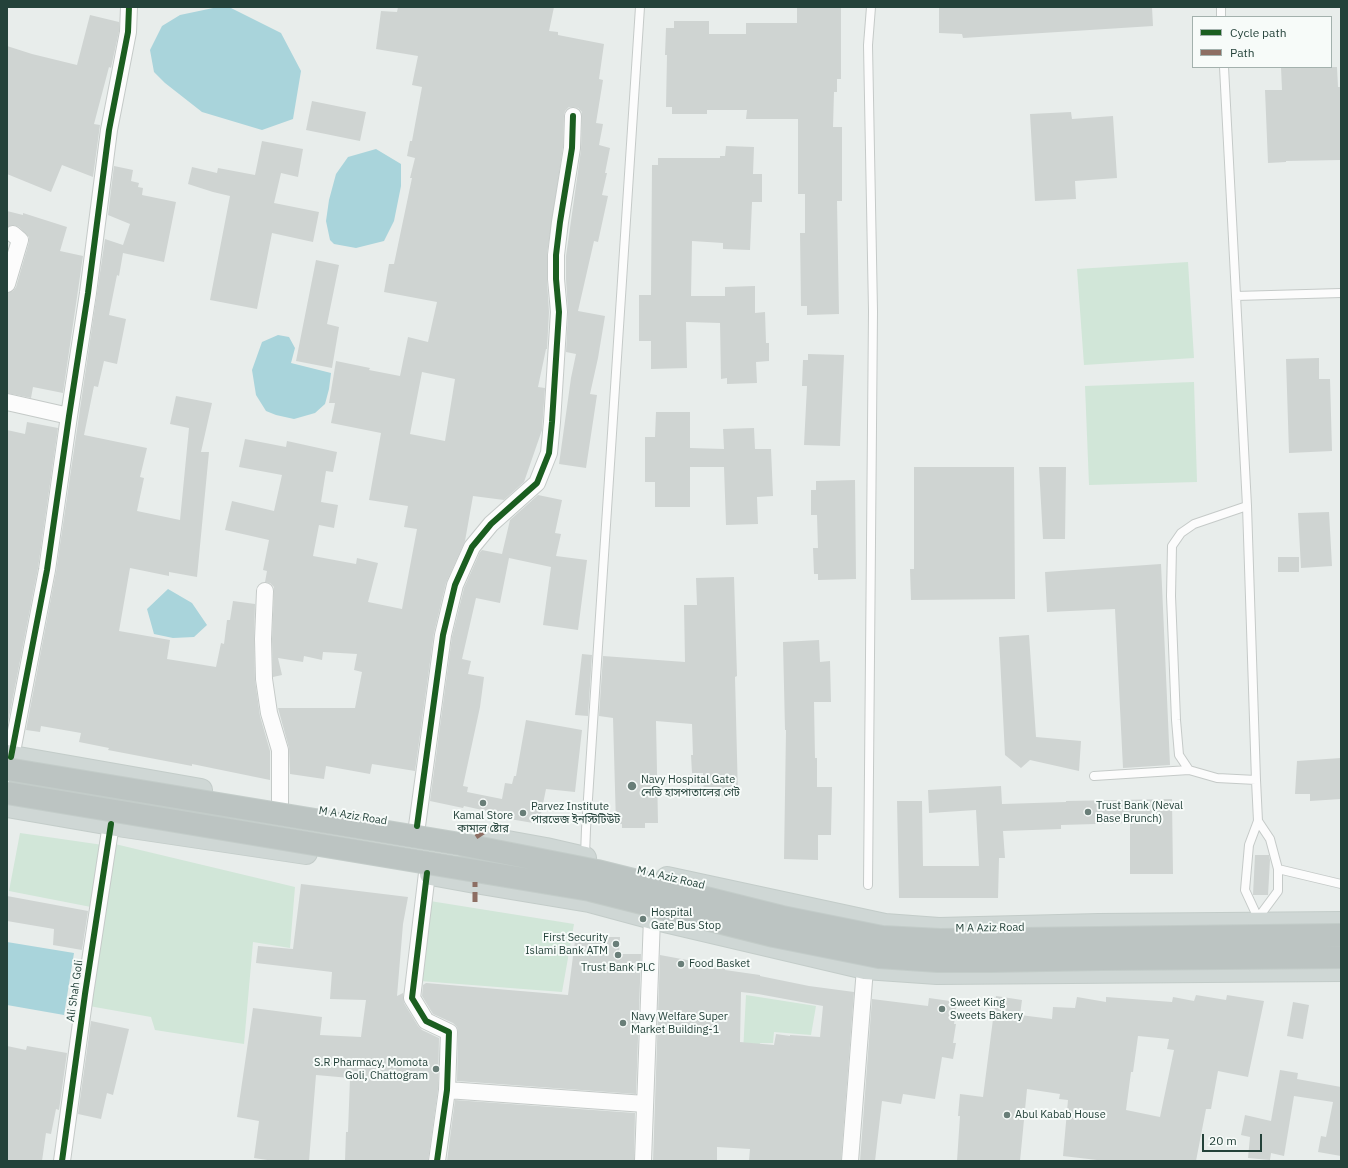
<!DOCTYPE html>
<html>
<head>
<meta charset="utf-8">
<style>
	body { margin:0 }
	#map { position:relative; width:1348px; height:1168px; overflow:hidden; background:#e8edeb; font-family:"IBM Plex Sans",sans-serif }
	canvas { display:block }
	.frame { position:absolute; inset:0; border:8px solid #24423a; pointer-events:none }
	.legend { position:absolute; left:1192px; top:16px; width:140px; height:52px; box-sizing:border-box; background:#f7fbf9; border:1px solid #a3b1ad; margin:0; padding:5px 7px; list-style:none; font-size:12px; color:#24423a }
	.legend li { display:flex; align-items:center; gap:8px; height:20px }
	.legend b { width:20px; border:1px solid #a3b1ad }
	.scale { position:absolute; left:1202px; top:1134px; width:60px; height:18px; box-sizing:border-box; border:2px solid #24423a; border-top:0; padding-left:5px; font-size:12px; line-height:14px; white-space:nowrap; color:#24423a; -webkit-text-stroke:3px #f7fbf9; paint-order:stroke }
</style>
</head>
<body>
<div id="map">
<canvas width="1348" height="1168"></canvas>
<div class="frame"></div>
<ul class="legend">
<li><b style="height:5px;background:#1b5e20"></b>Cycle path</li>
<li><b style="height:5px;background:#8d6e63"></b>Path</li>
</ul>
<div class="scale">20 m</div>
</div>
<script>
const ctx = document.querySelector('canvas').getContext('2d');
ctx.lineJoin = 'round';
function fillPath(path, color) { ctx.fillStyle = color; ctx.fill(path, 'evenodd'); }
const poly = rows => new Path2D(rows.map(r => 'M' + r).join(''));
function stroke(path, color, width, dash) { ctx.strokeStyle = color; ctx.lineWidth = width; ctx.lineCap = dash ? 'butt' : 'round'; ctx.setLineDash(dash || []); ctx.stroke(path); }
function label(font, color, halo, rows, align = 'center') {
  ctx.font = font + ' "IBM Plex Sans","Noto Sans Bengali",sans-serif'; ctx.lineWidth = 4; ctx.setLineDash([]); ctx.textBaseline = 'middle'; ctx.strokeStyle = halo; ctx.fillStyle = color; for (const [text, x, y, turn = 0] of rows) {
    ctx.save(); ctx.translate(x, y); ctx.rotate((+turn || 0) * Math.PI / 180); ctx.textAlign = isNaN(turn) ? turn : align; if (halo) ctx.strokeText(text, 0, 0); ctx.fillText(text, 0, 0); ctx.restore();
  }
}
const green = poly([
	[1188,262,1194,358,1084,365,1077,269],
	[1194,382,1197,482,1089,485,1085,386],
	[20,833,103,845,91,907,9,891],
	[115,844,295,887,290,948,253,942,244,1044,155,1030,151,1017,89,1006],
	[430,901,574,924,562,992,420,981],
	[746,995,816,1006,811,1035,774,1032,773,1043,760,1043,759,1055,743,1053]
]);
const water = poly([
	[218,7,229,7,281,33,301,71,293,119,262,130,202,112,165,83,154,72,150,50,162,26,180,15],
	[376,149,401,164,401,186,394,221,384,241,356,248,334,244,330,240,326,221,329,200,336,174,348,157],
	[278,335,289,337,295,348,291,363,331,373,329,389,325,404,315,413,294,419,276,415,266,411,256,395,252,370,262,342],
	[168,589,192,603,207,625,194,637,173,638,154,634,147,609],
	[7,942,74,953,64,1015,7,1005]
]);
const building = poly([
	[398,7,554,7,549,31,558,32,558,35,604,44,599,79,603,80,596,123,603,124,599,145,610,148,605,173,607,173,602,195,608,196,598,242,594,241,578,311,605,316,598,358,590,394,597,395,586,468,559,464,571,378,576,354,566,352,568,312,566,279,566,256,581,150,582,116,582,112,578,108,573,107,569,107,565,111,564,116,563,147,547,254,547,280,549,312,547,349,546,349,538,387,545,388,542,430,524,482,504,500,473,496,465,541,446,583,434,633,415,771,372,764,370,774,326,766,324,779,290,774,289,748,278,708,355,708,362,672,354,670,357,654,323,652,322,660,304,656,303,662,278,658,282,675,273,677,272,639,274,591,274,587,270,583,265,582,267,571,263,570,269,540,225,530,232,501,274,511,282,475,239,467,245,439,286,447,287,441,337,452,333,472,326,471,321,502,338,505,334,528,319,525,313,556,356,564,357,558,378,563,368,602,402,609,417,529,404,527,408,506,369,500,381,433,331,423,335,403,329,403,336,361,370,368,369,370,400,376,408,337,428,342,437,302,384,292,389,264,394,264,412,178,410,178,415,158,407,156,410,141,412,141,422,87,412,85,418,56,376,49,381,11,397,12],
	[422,372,455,379,445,441,410,434],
	[803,7,841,7,841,79,837,79,837,92,834,92,833,127,842,127,842,201,837,201,839,314,807,315,807,306,801,306,800,233,805,233,805,194,798,194,798,119,746,119,747,110,707,110,707,114,672,114,672,107,666,107,667,55,665,55,666,28,674,28,674,21,709,21,709,34,746,34,746,23,797,23,797,8],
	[939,7,1152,7,1153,26,963,38,962,34,939,33],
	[90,15,119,22,119,31,111,68,109,67,94,124,100,125,93,177,62,165,51,192,7,174,7,46,32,54,77,65],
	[1281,67,1337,67,1338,87,1340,87,1340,160,1286,161,1286,162,1268,163,1265,90,1282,90],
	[312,101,366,112,360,141,306,130],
	[1071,112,1072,119,1113,116,1117,178,1075,181,1076,199,1035,201,1030,114],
	[262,141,303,149,298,177,281,173,274,203,319,212,313,242,272,233,257,309,210,300,230,196,213,192,188,184,192,167,217,173,218,168,255,175],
	[726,146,754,147,753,174,762,174,762,202,752,202,750,250,723,249,723,243,692,241,691,296,725,296,725,287,755,286,755,313,765,312,766,343,769,343,769,361,756,362,757,383,727,384,727,378,721,379,720,323,686,322,687,368,651,369,651,341,639,341,639,295,651,295,652,165,658,165,658,158,720,158,720,156,725,156],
	[114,166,133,170,131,181,139,183,138,187,143,188,142,195,176,202,164,262,123,253,119,276,117,275,109,315,126,319,117,364,104,361,98,387,94,386,84,435,147,448,140,477,144,478,137,511,180,520,189,428,170,424,176,396,212,403,201,452,209,452,197,577,169,572,169,576,130,568,119,631,170,640,167,659,216,667,221,643,224,644,227,620,230,620,233,601,255,604,254,639,255,680,260,716,270,751,270,780,192,764,192,766,108,750,109,748,79,742,81,733,41,726,40,732,26,730,56,572,105,239,123,245,130,224,108,215],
	[7,211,23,215,23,213,67,227,60,251,83,256,63,393,33,387,31,398,7,393,7,293,13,291,16,287,29,242,29,237,19,227,14,225,7,227],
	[316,260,339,265,327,324,339,327,332,368,296,361],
	[808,354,844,355,840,446,804,445,807,386,802,386,803,360,808,360],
	[1319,358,1319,379,1330,379,1332,451,1289,453,1286,359],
	[656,412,690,412,690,448,724,449,723,429,754,428,755,449,771,449,773,496,757,497,758,524,726,525,724,467,690,467,690,507,655,507,655,482,645,482,645,437,655,437],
	[27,422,58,428,38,568,7,728,7,430,25,434],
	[914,467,1014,467,1015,599,911,600,910,569,914,569],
	[1039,467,1066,467,1065,539,1043,539],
	[855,480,856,579,818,580,818,574,814,574,813,548,818,548,817,515,811,515,811,490,816,490,816,481],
	[538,495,562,500,555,533,561,534,556,556,587,560,578,630,543,625,551,567,509,558,500,603,476,598,462,659,471,661,468,674,484,677,480,707,463,786,468,787,467,792,502,799,505,783,512,784,514,776,516,776,526,720,582,730,575,792,546,789,539,824,504,818,505,815,464,806,463,808,430,801,452,637,464,588,480,552,482,550,502,554,510,520],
	[1329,512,1332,566,1301,568,1298,513],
	[1278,557,1299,557,1299,572,1278,572],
	[1161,564,1170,765,1123,768,1115,609,1047,612,1045,572],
	[734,577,737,676,735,677,738,796,704,797,703,773,692,773,691,755,693,755,692,724,656,721,658,823,645,823,645,828,622,828,622,824,616,824,613,718,599,716,603,656,685,662,684,605,697,605,696,578],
	[1029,635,1036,737,1081,741,1079,771,1030,760,1021,768,1005,755,999,637],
	[819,640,820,662,830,661,831,702,814,702,815,758,817,758,817,787,832,787,831,835,818,835,818,860,784,859,786,730,785,730,783,642],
	[582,654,592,655,588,716,575,715],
	[1341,758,1341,799,1310,801,1310,794,1295,794,1297,761],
	[1001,786,1002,804,1066,802,1066,801,1172,799,1173,874,1130,874,1130,823,1061,825,1061,829,1003,831,1005,858,999,858,998,898,899,898,897,801,922,801,923,866,979,866,976,810,929,813,928,790],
	[1255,855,1269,855,1270,860,1268,895,1253,895],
	[301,884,408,897,403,924,397,996,403,993,404,1003,418,1026,422,1030,439,1038,438,1089,428,1161,345,1161,346,1132,348,1132,350,1078,316,1075,309,1161,274,1161,254,1158,259,1121,237,1117,253,1008,322,1017,320,1035,361,1037,366,1000,330,999,332,972,256,963,258,946,293,949],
	[7,896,88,911,82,950,53,945,54,929,7,921],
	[576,933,602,937,620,937,619,954,641,954,636,1094,457,1081,458,1032,457,1027,453,1023,433,1014,422,996,423,985,426,983,568,995],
	[660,955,725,967,725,970,760,975,760,976,809,986,854,992,841,1161,749,1161,750,1149,717,1147,717,1161,653,1161],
	[741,992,758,994,823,1006,820,1037,790,1035,790,1036,776,1034,774,1045,740,1042],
	[1196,995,1226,1000,1227,995,1264,1001,1248,1077,1218,1071,1211,1109,1206,1109,1196,1161,1097,1161,1097,1160,1063,1156,1068,1100,1059,1099,1060,1094,1027,1089,1020,1161,957,1161,960,1116,958,1116,960,1094,983,1097,996,996,1022,1000,1020,1015,1052,1019,1053,1007,1075,1008,1077,997,1106,1002,1106,997,1172,1002,1173,997,1194,1001],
	[1138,1036,1169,1039,1167,1049,1174,1050,1160,1117,1126,1110,1131,1072,1133,1072],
	[929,998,957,1002,954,1024,956,1024,953,1043,956,1043,953,1059,942,1057,935,1099,903,1094,901,1104,882,1101,875,1161,860,1161,872,999,928,1006],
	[1293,1002,1309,1005,1303,1039,1287,1036],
	[91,1021,129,1029,113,1095,107,1093,101,1119,78,1114],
	[7,1046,26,1050,27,1046,67,1053,59,1110,56,1109,51,1134,46,1133,42,1161,7,1161],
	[1280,1070,1298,1073,1297,1079,1341,1087,1341,1156,1318,1152,1321,1136,1326,1137,1333,1102,1294,1096,1284,1156,1271,1153,1270,1160,1248,1158,1250,1137,1241,1135,1245,1115,1271,1121],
	[455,1100,635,1113,634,1161,447,1161]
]);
const lane = poly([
	[1221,7,1221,17],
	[1224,67,1247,506,1256,780,1258,821,1249,845,1245,890,1258,918,1258,923],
	[1236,296,1341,293],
	[1247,506,1194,524,1181,533,1172,546,1171,596,1176,720,1179,755,1189,770,1217,778,1256,780],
	[1094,776,1189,770],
	[585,856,586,829,640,7],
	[1278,869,1341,884],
	[868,885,873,311,868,45,871,7],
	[1258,918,1278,891,1278,869,1270,839,1258,821]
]);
const street = poly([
	[7,284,20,240,13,234],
	[7,402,69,416],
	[265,591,263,639,264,679,269,713,280,750,280,804],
	[11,757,47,570,69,416,88,293,109,130,128,32,129,7],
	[417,826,443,635,455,585,472,547,491,524,537,483,549,453,552,422,559,312,556,279,556,255,560,222,572,148,573,116],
	[427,873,412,998,426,1021,449,1032,447,1090,437,1161],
	[447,1090,645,1104],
	[62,1161,85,994,111,824],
	[643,1161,652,918],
	[850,1161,865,968]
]);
const primary = poly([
	[7,756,201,790],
	[7,806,111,824,306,853],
	[491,839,546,849,585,858],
	[431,874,475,882,589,901,652,918,865,968,937,973,1341,970],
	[667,878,885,925,939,929,1099,925,1341,923]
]);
const highwayBridge = poly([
	[7,769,460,844,597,871,782,917,882,937,940,940,1341,935],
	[7,793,590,890,774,936,879,957,938,961,990,961,1101,959,1341,957]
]);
const quiet = poly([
	[476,837,491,827],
	[475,902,475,882]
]);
const cycleway = poly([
	[11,757,47,570,69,416,88,293,109,130,128,32,129,7],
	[417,826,443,635,455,585,472,547,491,524,537,483,549,453,552,422,559,312,556,279,556,255,560,222,572,148,573,116],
	[427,873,412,998,426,1021,449,1032,447,1090,437,1161],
	[62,1161,85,994,111,824]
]);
const markers = [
	[632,786,5,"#697e78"],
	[483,803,4,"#697e78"],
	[1088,812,4,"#697e78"],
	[523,813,4,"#697e78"],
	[643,919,4,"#697e78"],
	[616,944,4,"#697e78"],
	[618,955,4,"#697e78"],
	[681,964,4,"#697e78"],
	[942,1009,4,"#697e78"],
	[623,1023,4,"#697e78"],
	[436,1069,4,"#697e78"],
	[1007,1115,4,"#697e78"]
];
const poiNames = [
	["Navy Hospital Gate",641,780],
	["নেভি হাসপাতালের গেট",641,793],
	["Trust Bank (Neval",1096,806],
	["Base Brunch)",1096,819],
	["Parvez Institute",531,807],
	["পারভেজ ইনস্টিটিউট",531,820],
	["Kamal Store",483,816,"center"],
	["কামাল ষ্টোর",483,829,"center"],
	["Hospital",651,913],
	["Gate Bus Stop",651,926],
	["First Security",608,938,"right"],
	["Islami Bank ATM",608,951,"right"],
	["Food Basket",689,964],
	["Trust Bank PLC",618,968,"center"],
	["Sweet King",950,1003],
	["Sweets Bakery",950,1016],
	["Navy Welfare Super",631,1017],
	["Market Building-1",631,1030],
	["S.R Pharmacy, Momota",428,1063,"right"],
	["Goli, Chattogram",428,1076,"right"],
	["Abul Kabab House",1015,1115]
];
const streetNames = [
	["M A Aziz Road",353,816,9],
	["M A Aziz Road",671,878,13],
	["M A Aziz Road",990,928,-1],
	["Ali Shah Goli",75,991,-82]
];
fillPath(green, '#d1e6d8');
fillPath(water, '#a9d4db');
fillPath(building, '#cfd4d2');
stroke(lane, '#c5cac8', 10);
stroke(street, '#c5cac8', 18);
stroke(primary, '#c3ccc9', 24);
stroke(lane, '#fcfcfc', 8);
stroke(street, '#fcfcfc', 16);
stroke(primary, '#cfd7d5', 22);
stroke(highwayBridge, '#c3ccc9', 24, []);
stroke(highwayBridge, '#bcc4c2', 22);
stroke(quiet, '#8d6e63', 5, [10, 5]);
stroke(cycleway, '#1b5e20', 6);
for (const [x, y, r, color] of markers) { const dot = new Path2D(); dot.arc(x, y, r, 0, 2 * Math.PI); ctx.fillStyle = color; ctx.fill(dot); stroke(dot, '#f7fbf9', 1.5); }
label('11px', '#24423a', '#f7fbf9', poiNames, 'left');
label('11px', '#24423a', '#f7fbf9', streetNames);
</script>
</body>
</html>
